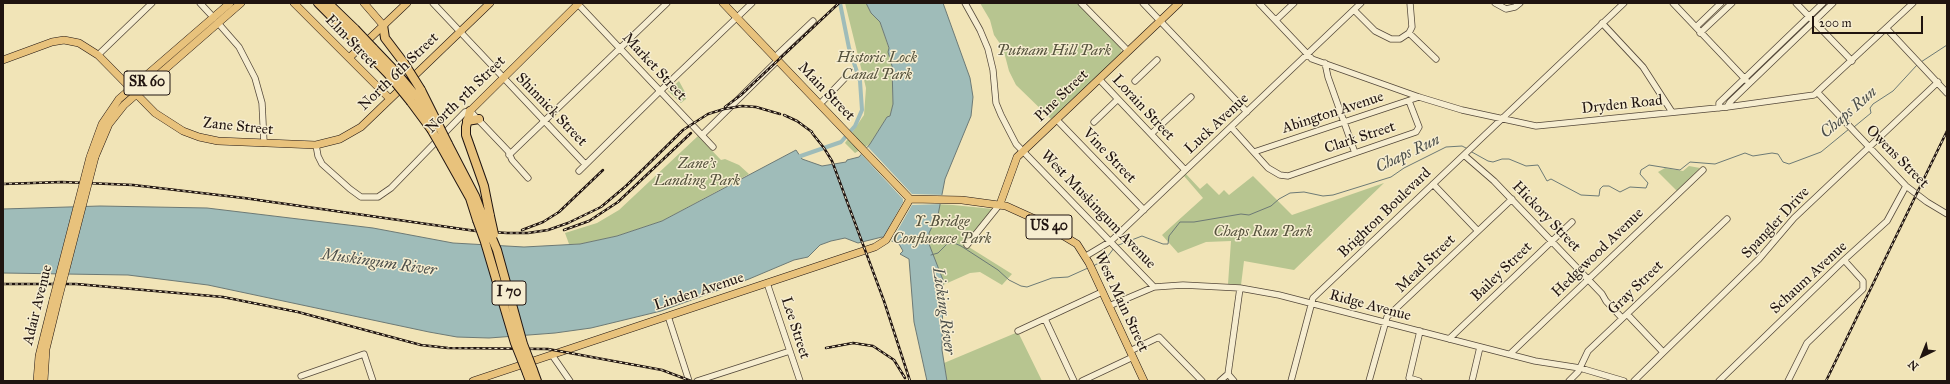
<!DOCTYPE html>
<html>
<head>
<meta charset="utf-8">
<style>
	body { margin:0 }
	#map { position:relative; width:1950px; height:384px; overflow:hidden; background:#f1e4b7; font-family:"IM FELL Great Primer",serif }
	canvas { display:block }
	.frame { position:absolute; inset:0; border:4px solid #201410; pointer-events:none }
	.north { position:absolute; left:1902px; top:336px; width:40px; height:40px; -webkit-text-stroke:3px #f6edd0; paint-order:stroke; rotate:223deg; font-size:11px; font-weight:700; line-height:16px; text-align:center; color:#201410 }
	.north::after { content:''; display:block; margin:auto; width:14px; height:18px; background:#201410; clip-path:polygon(50% 0,100% 100%,50% 72%,0 100%) }
	.scale { position:absolute; left:1812px; top:16px; width:111px; height:18px; box-sizing:border-box; border:2px solid #201410; border-top:0; padding-left:5px; font-size:12px; line-height:14px; white-space:nowrap; color:#201410; -webkit-text-stroke:3px #f6edd0; paint-order:stroke }
</style>
</head>
<body>
<div id="map">
<canvas width="1950" height="384"></canvas>
<div class="frame"></div>
<div class="north">N</div>
<div class="scale">200 m</div>
</div>
<script>
const ctx = document.querySelector('canvas').getContext('2d');
ctx.lineJoin = 'round';
function fillPath(path, color) { ctx.fillStyle = color; ctx.fill(path, 'evenodd'); }
const poly = rows => new Path2D(rows.map(r => 'M' + r).join(''));
function stroke(path, color, width, dash) { ctx.strokeStyle = color; ctx.lineWidth = width; ctx.lineCap = dash ? 'butt' : 'round'; ctx.setLineDash(dash || []); ctx.stroke(path); }
function label(font, color, halo, rows, align = 'center') {
  ctx.font = font + ' "IM FELL Great Primer",serif'; ctx.lineWidth = 3; ctx.setLineDash([]); ctx.textBaseline = 'middle'; ctx.strokeStyle = halo; ctx.fillStyle = color; for (const [text, x, y, turn = 0] of rows) {
    ctx.save(); ctx.translate(x, y); ctx.rotate((+turn || 0) * Math.PI / 180); ctx.textAlign = isNaN(turn) ? turn : align; if (halo) ctx.strokeText(text, 0, 0); ctx.fillText(text, 0, 0); ctx.restore();
  }
}
const green = poly([
	[845,3,866,3,871,13,880,22,889,49,888,53,892,66,893,104,890,116,887,117,870,144,855,153,845,143,864,115,866,88],
	[980,3,1078,3,1120,46,1122,53,1051,119,1016,85,1009,71,1003,48,994,35,990,20],
	[679,81,686,94,686,99,681,103,668,91],
	[698,136,721,160,725,159,739,165,749,174,662,221,617,236,580,244,569,244,565,233,597,223,619,210],
	[1689,166,1700,168,1677,191,1658,172,1665,168,1683,171],
	[1186,174,1200,189,1207,183,1219,195,1224,190,1229,195,1253,176,1292,215,1384,183,1294,270,1244,261,1241,285,1228,284,1231,241,1206,242,1178,253,1162,235,1203,198,1184,176],
	[914,203,953,205,993,209,964,244,1012,274,1002,285,980,272,970,273,925,293],
	[1018,332,1042,381,947,381,944,363]
]);
const water = poly([
	[866,3,943,3,970,78,973,97,971,116,945,179,938,215,929,233,929,244,943,280,942,350,947,381,927,381,914,322,909,259,900,254,903,251,899,244,882,237,858,243,845,238,831,241,820,245,808,257,794,260,749,279,661,311,591,328,555,333,489,338,457,337,429,332,208,285,128,275,3,273,3,209,100,206,207,208,373,228,453,243,524,247,580,244,617,236,662,221,796,150,802,159,822,166,846,162,847,160,859,157,870,144,887,117,890,116,893,104,892,66,888,52,889,48,880,22,871,13,866,3]
]);
const pier = poly([
	[868,147,912,194,944,195,942,204,912,205,891,242,883,238,903,202,903,199,861,154]
]);
const stream = poly([
	[1921,62,1947,45],
	[1854,127,1871,113,1870,108,1873,104,1893,91,1917,65],
	[1470,151,1488,161,1493,162,1502,159,1509,159,1526,166,1538,165,1547,181,1551,179,1581,195,1599,196,1600,189,1603,186,1609,186,1620,192,1630,187,1646,188,1648,183,1640,174,1641,170,1649,165,1680,170,1690,162,1715,164,1745,153,1753,156,1772,153,1778,154,1783,162,1789,164,1821,152,1849,129],
	[1116,246,1142,236,1163,244,1168,244,1169,236,1180,222,1194,222,1241,214,1249,215,1271,206,1279,199,1290,193,1304,192,1323,196,1333,195,1391,177,1404,168,1446,147,1462,146,1468,149],
	[931,255,938,253,947,244,954,243,961,246,998,270,1009,280,1021,286,1027,287,1052,278,1068,277,1088,268],
	[1093,266,1105,260,1114,248]
]);
const canal = poly([
	[795,158,841,142,855,126,862,110,860,81,849,48,840,3]
]);
const minor = poly([
	[200,3,214,18],
	[433,3,585,164],
	[577,3,713,147],
	[965,3,980,30,988,49,993,70,996,103,1001,115,1016,144,1154,287],
	[1081,3,1128,51],
	[1143,3,1247,112],
	[1259,3,1312,59,1419,97,1462,110,1536,126,1727,107,1814,95,1913,3],
	[1495,3,1506,9,1515,7,1520,3],
	[1673,3,1746,80],
	[1796,3,1852,61],
	[1354,10,1375,31,1391,39,1400,39,1409,33,1412,27,1410,3],
	[1276,20,1294,3],
	[218,23,239,47,255,78,262,103,264,143],
	[1602,23,1643,67,1672,112],
	[1696,27,1721,3],
	[1887,29,1947,93],
	[1409,33,1436,59],
	[1700,33,1732,3],
	[98,55,152,3],
	[775,57,813,21],
	[1325,63,1328,77,1355,153],
	[1099,79,1185,170],
	[1135,81,1157,60],
	[1818,93,1906,186,1927,202,1947,214],
	[820,104,844,79],
	[1727,107,1730,102,1833,3],
	[1719,108,1719,103,1823,3],
	[1057,120,1144,210],
	[1094,122,1118,99],
	[1231,127,1268,168,1280,175,1288,176,1416,132,1419,127,1409,101],
	[1151,134,1191,97],
	[702,135,778,60],
	[316,145,318,156,322,164,350,189,361,197,378,197,391,188,465,112,470,111,508,151,512,160,528,178],
	[1254,152,1419,97],
	[509,155,667,3],
	[1464,155,1494,181,1602,294,1606,301,1622,318],
	[579,171,657,94,752,3],
	[1433,184,1478,231],
	[967,245,1000,204],
	[1086,256,1111,241,1361,3],
	[767,283,800,381],
	[1109,306,1154,287,1183,285,1240,288,1279,295,1535,361,1580,368,1624,381],
	[1627,314,1663,352],
	[668,316,689,381],
	[1045,319,1074,381],
	[1018,331,1102,292],
	[1449,339,1572,222],
	[1130,351,1159,337,1202,381],
	[1510,354,1703,170],
	[552,355,570,381],
	[1228,374,1240,288],
	[1228,374,1234,381],
	[301,376,364,354,373,381],
	[697,381,790,351],
	[1082,381,1133,357],
	[1220,381,1228,374],
	[1291,381,1313,298,1624,3],
	[1369,381,1387,317,1512,199],
	[1419,381,1409,378,1420,331],
	[1472,381,1480,347],
	[1569,381,1578,372,1588,351,1727,219],
	[1634,381,1759,259,1794,218,1938,82],
	[1719,381,1844,260,1887,221,1906,186],
	[1788,381,1807,343,1863,289,1863,281,1844,260]
]);
const major = poly([
	[294,3,390,99],
	[364,3,383,25],
	[723,3,910,199],
	[349,58,407,3],
	[3,60,52,42,64,40,79,43,98,55,155,113,183,131,199,137,218,141,316,145,340,139,361,127,490,3],
	[470,111,579,3],
	[90,157,102,124,119,99,230,3],
	[95,157,109,124,124,105,241,3],
	[910,199,962,200,1006,206,1037,220,1077,244,1089,263,1144,381],
	[1000,204,1017,157,1179,3],
	[37,381,39,356,53,300],
	[44,381,46,349,58,300],
	[473,381,875,247,886,240,910,199]
]);
const highway = poly([
	[318,3,350,35],
	[328,3,355,29],
	[383,25,385,38,404,63],
	[373,48,395,71],
	[368,53,390,76],
	[421,90,440,128],
	[416,96,431,116],
	[411,102,431,129],
	[470,111,466,127,466,135,484,186,490,216],
	[467,121,479,119],
	[448,144,475,196,483,217],
	[442,148,470,198,477,220],
	[533,370,537,381],
	[527,373,530,381]
]);
const rail = poly([
	[725,107,741,95,839,3],
	[784,115,797,121,812,132],
	[812,133,824,148,832,161,884,301,910,381],
	[3,184,62,182,133,185,244,198,476,231,507,233,528,233,548,230,568,223,601,207,626,186,683,130,708,114,724,109,742,106,756,107,780,114],
	[522,230,543,222,559,212,603,170],
	[564,230,589,221,618,202,691,133],
	[3,284,76,284,223,297,298,312,421,345,448,348,548,349,662,370,691,381],
	[826,348,853,343,873,346,894,360,905,378],
	[1826,381,1947,131]
]);
const majorBridge = poly([
	[53,300,90,157],
	[58,300,95,157]
]);
const highwayBridge = poly([
	[355,29,373,48],
	[350,35,368,53],
	[404,63,421,90],
	[395,71,416,96],
	[390,76,411,102],
	[440,128,448,144],
	[431,129,442,148],
	[490,216,494,234],
	[483,217,497,250,523,344,533,370],
	[477,220,485,242,515,343,527,373]
]);
const shields = [
	[147,83,46],
	[1049,227,46],
	[509,293,34]
];
const shieldNames = [
	["SR 60",147,83],
	["US 40",1049,227],
	["I 70",509,293]
];
const streetNames = [
	["Elm Street",351,42,46],
	["Market Street",654,67,47],
	["North 6th Street",399,72,-44],
	["Main Street",826,92,46],
	["North 5th Street",466,95,-44],
	["Pine Street",1062,96,-44],
	["Dryden Road",1622,105,-6],
	["Lorain Street",1143,108,47],
	["Shinnick Street",551,110,46],
	["Abington Avenue",1333,113,-18],
	["Luck Avenue",1217,124,-43],
	["Zane Street",238,127,6],
	["Clark Street",1360,138,-18],
	["Vine Street",1109,156,46],
	["Owens Street",1897,157,45],
	["West Muskingum Avenue",1098,210,46],
	["Brighton Boulevard",1385,213,-44],
	["Hickory Street",1546,217,46],
	["Spangler Drive",1776,223,-47],
	["Hedgewood Avenue",1598,253,-44],
	["Mead Street",1426,264,-44],
	["Bailey Street",1502,272,-44],
	["Schaum Avenue",1809,278,-43],
	["Gray Street",1636,288,-44],
	["Linden Avenue",699,292,-18],
	["West Main Street",1121,302,65],
	["Adair Avenue",38,305,-76],
	["Ridge Avenue",1370,306,15],
	["Lee Street",795,328,72]
];
const parkNames = [
	["Putnam Hill Park",1054,51],
	["Historic Lock",877,58],
	["Canal Park",877,75],
	["Zane's",697,164],
	["Landing Park",697,181],
	["Y-Bridge",942,222],
	["Confluence Park",942,239],
	["Chaps Run Park",1263,232]
];
const waterNames = [
	["Chaps Run",1849,113,-41],
	["Chaps Run",1408,154,-25],
	["Muskingum River",379,263,8],
	["Licking River",943,311,82]
];
fillPath(green, '#b7c590');
fillPath(water, '#9fbcb9');
stroke(water, '#6c7975', 1);
fillPath(pier, '#f1e4b7');
stroke(stream, '#6c7975', 1);
stroke(canal, '#9fbcb9', 4);
stroke(minor, '#54483a', 7);
stroke(major, '#201410', 8);
stroke(highway, '#201410', 10);
stroke(minor, '#f6edd0', 5.5);
stroke(major, '#e8c27c', 7);
stroke(highway, '#e8c27c', 8);
stroke(rail, '#201410', 2.5);
stroke(rail, '#f6edd0', 1, [3]);
stroke(majorBridge, '#201410', 8, []);
stroke(highwayBridge, '#201410', 10, []);
stroke(majorBridge, '#e8c27c', 7);
stroke(highwayBridge, '#e8c27c', 8);
for (const [x, y, w] of shields) { const box = new Path2D(); box.roundRect(x - w / 2, y - 12, w, 24, 3); ctx.fillStyle = '#f6edd0'; ctx.fill(box); stroke(box, '#201410', 1); }
label('bold 14px', '#201410', null, shieldNames);
label('15px', '#201410', '#f6edd0', streetNames);
label('italic 15px', '#55523d', '#f6edd0', parkNames);
label('italic 16px', '#4c4f4b', '#f6edd0', waterNames);
</script>
</body>
</html>
